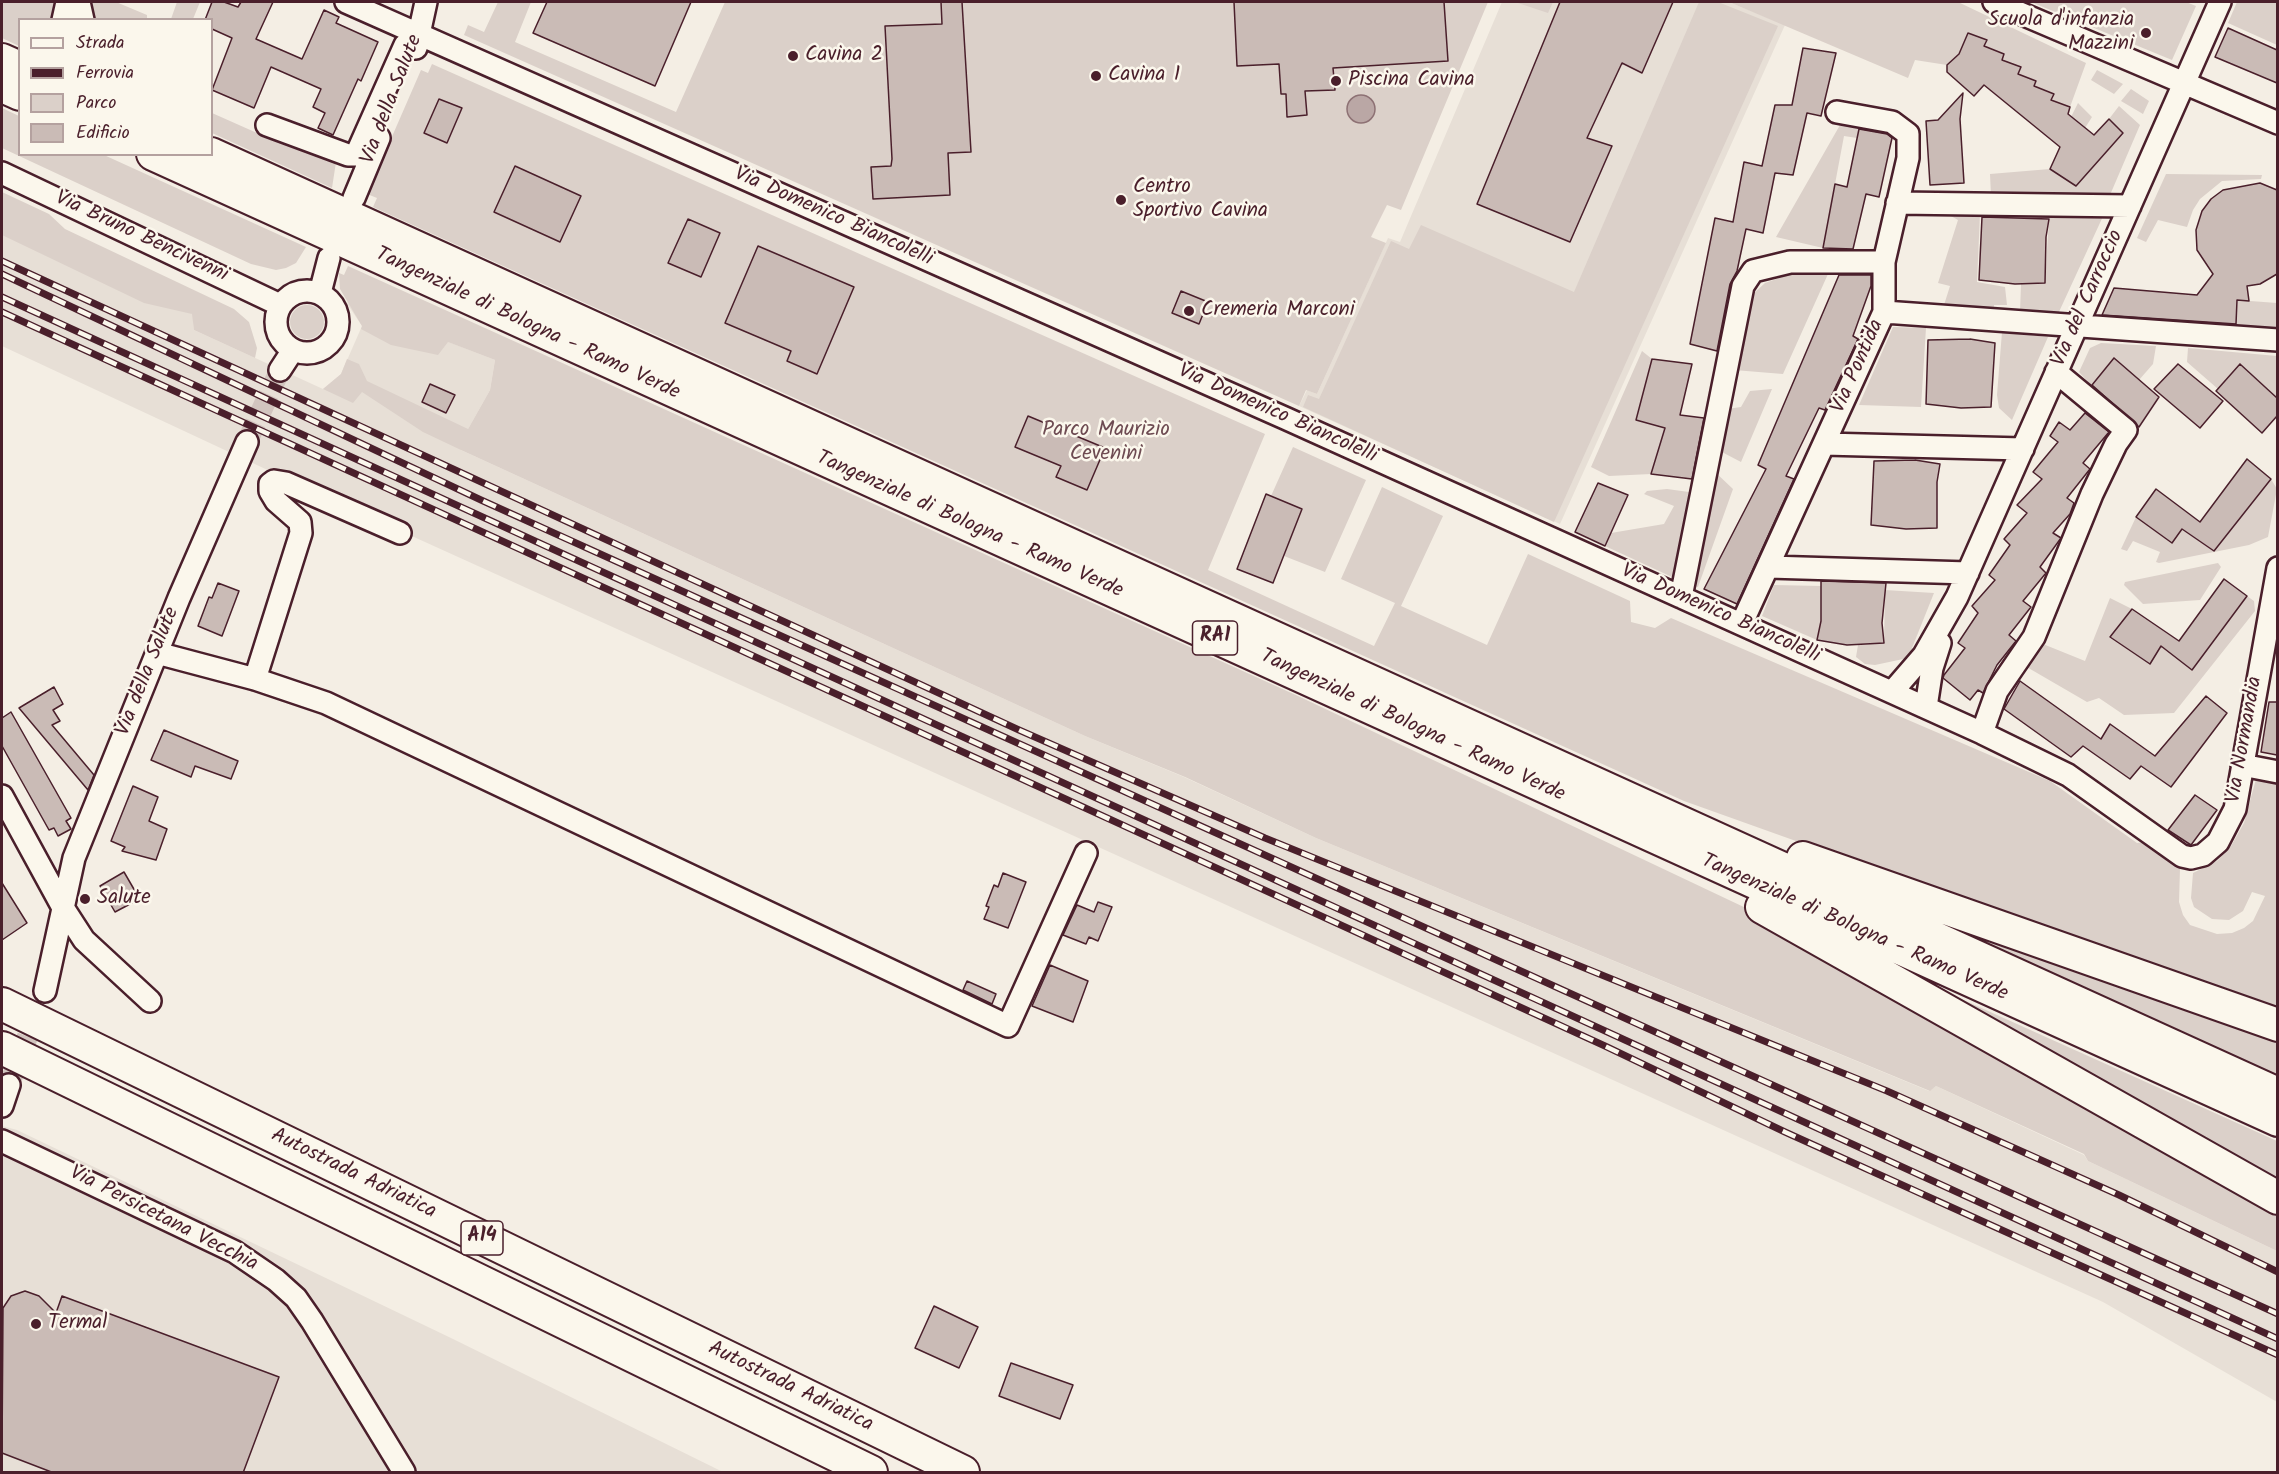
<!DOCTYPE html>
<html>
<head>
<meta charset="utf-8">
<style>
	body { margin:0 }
	#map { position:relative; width:2279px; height:1474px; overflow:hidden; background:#f4eee4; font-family:Kalam,sans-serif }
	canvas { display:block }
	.frame { position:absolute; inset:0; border:3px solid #4a1f2b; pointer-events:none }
	.legend { position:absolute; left:18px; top:18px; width:195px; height:138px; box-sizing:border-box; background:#fbf7ec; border:2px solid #b4a19f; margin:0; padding:8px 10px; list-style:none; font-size:18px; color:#4a1f2b }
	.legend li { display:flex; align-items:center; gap:12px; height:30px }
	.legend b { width:30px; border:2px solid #b4a19f }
</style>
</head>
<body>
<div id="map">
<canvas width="2279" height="1474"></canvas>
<div class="frame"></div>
<ul class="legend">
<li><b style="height:8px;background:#fbf7ec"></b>Strada</li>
<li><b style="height:8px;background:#4a1f2b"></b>Ferrovia</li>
<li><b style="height:16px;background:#dbd0c9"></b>Parco</li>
<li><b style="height:16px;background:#cabbb6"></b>Edificio</li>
</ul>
</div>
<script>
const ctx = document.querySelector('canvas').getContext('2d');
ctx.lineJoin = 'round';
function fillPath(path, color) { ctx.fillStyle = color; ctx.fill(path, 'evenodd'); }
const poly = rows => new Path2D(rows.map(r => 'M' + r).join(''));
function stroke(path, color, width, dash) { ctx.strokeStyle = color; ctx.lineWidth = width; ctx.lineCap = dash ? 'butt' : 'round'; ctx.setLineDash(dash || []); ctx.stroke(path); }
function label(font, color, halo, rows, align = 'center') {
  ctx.font = font + ' Kalam,sans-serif'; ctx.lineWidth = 5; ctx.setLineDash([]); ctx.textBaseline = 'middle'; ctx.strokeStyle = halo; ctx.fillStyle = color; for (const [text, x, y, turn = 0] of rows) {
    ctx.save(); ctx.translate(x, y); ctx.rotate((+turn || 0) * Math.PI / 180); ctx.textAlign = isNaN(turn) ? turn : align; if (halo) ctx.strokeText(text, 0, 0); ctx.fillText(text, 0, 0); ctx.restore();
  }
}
const built = poly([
	[1502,2,1729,2,1785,25,1560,524,1299,406,1307,390,1317,394,1388,238,1400,242],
	[2,222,193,314,194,330,323,389,341,374,362,326,346,302,495,360,490,390,468,429,461,450,1085,736,1184,777,1316,838,1929,1091,1936,1086,2084,1155,2088,1161,2277,1251,2277,1402,2103,1302,319,494,2,346],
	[2,1126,17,1130,451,1338,723,1472,2,1472]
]);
const green = poly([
	[2,2,58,2,51,19,20,20,19,46,2,38],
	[88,2,116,2,147,15,147,18,93,19],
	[177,2,200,2,193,19,171,19],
	[498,2,531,2,515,42,676,112,725,2,1488,2,1401,210,1387,205,1371,237,1386,243,1317,394,1306,390,1299,406,464,35,468,25,484,32],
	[1515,2,1553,2,1548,13],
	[1699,2,1718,2,1778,26,1554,522,1303,407,1308,395,1319,399,1391,241,1409,249,1421,225,1574,292],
	[1729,2,1958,2,2086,63,2070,107,2051,100,2053,94,2034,86,2036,81,2018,74,2021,67,2002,60,2004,54,1984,46,1987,40,1968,33,1959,54,1947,65,1915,60,1908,78],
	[2031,2,2186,2,2196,6,2172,60],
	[2237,2,2277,2,2277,45,2228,23],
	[432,64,1265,434,1208,570,1374,646,1395,603,1341,579,1382,487,1443,516,1401,606,1487,645,1528,554,1630,601,1631,622,1655,628,1671,618,2050,781,2137,843,2146,842,2180,869,2179,902,2183,915,2190,925,2217,934,2232,933,2244,928,2253,921,2265,896,2252,892,2243,911,2229,920,2212,919,2194,907,2191,898,2193,873,2217,861,2231,846,2244,823,2256,779,2260,777,2277,779,2277,1013,1684,801,373,207,377,198,367,194,421,70,428,73],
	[2097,70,2123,84,2114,94,2091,80],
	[2131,89,2149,101,2143,114,2121,101],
	[2078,103,2092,117,2085,128,2071,117],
	[2119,106,2140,125,2110,195,1991,196,1990,174,2050,169,2076,186,2123,133,2109,119],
	[2,108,19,116,20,154,104,155,306,247,296,263,286,268,276,270,251,264,2,148],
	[212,113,257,133,334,159,336,162,332,188,212,133],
	[1840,125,1860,126,1857,138,1844,136,1823,248,1776,237],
	[2166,174,2262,175,2261,179,2222,181,2200,199,2193,210,2187,227,2158,220,2146,242,2137,238],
	[2,192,49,214,65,229,234,309,249,322,257,348,255,358,194,330,192,314,144,303,2,235],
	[1942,211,1980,214,1977,282,2005,287,2007,305,1994,305,1994,310,1944,305,1950,286,1938,283,1958,220],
	[2105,212,2058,314,2020,312,2021,284,2045,283,2049,219,2035,217,2036,213],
	[348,266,1298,696,1748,909,2277,1210,2277,1251,2088,1161,2084,1154,1936,1086,1930,1091,1316,838,1185,777,1085,736,461,450,423,432,362,392,353,403,323,389,341,374,347,359,359,364,367,381,468,429,490,390,495,360,448,342,438,355,391,345,361,329,362,326,340,289,339,273,344,275],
	[1791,274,1828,274,1783,374,1734,370,1752,295,1765,283],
	[2237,300,2277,303,2277,333,2235,330],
	'290 322a17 17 0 1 1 34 0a17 17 0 1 1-34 0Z',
	[1893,327,1926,328,1921,407,1859,405],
	[2002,332,2048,337,2012,420,1999,408,1997,395],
	[2101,343,2156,346,2153,364,2139,380,2114,358,2091,385,2079,372,2090,348],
	[2188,348,2277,356,2277,398,2241,364,2218,389,2187,362],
	[1642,351,1652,359,1636,420,1665,428,1651,474,1609,476,1591,467],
	[1772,389,1741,462,1718,450,1727,409,1741,407,1750,391],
	[1293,447,1366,480,1325,572,1284,556,1302,509,1271,496],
	[1714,471,1733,489,1698,587,1691,585],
	[2271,479,2277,489,2268,537,2249,545,2159,563,2156,562,2160,552,2133,541,2127,551,2121,549,2136,517,2172,543,2181,529,2214,551],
	[1667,489,1689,492,1675,575,1672,577,1605,546,1611,533,1664,524,1674,506,1644,494,1647,491],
	[2218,563,2221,567,2200,600,2143,604,2124,585,2125,582],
	[1774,585,1821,586,1821,621,1817,640,1762,616],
	[1885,590,1934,593,1908,658,1875,665,1865,664,1856,657,1858,645,1884,643],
	[2247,596,2254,601,2255,611,2174,713,2124,715,2099,698,2087,702,2025,666,2038,642,2085,661,2110,598,2132,609,2110,638,2150,664,2161,646,2192,670],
	[1943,923,2277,1036,2277,1075,1972,936],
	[1937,988,2277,1141,2277,1187]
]);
const water = poly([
	'1347 109a14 14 0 1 1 28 0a14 14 0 1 1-28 0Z'
]);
const building = poly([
	[212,2,224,2,238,7,241,2,273,2,256,39,302,59,324,10,339,17,336,23,378,42,361,81,358,79,333,135,318,128,325,113,313,107,321,89,271,67,254,108,212,90,232,38,212,29,212,20,205,20,212,2],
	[547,2,691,2,655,86,533,33,547,2],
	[941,2,962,2,971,152,948,153,950,195,873,199,871,167,891,166,892,159,885,26,942,24,941,2],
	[1234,2,1444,2,1448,61,1333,68,1335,90,1305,91,1307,115,1287,117,1286,94,1281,94,1279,64,1237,66,1234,2],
	[1560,2,1673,2,1642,73,1622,63,1587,138,1612,146,1570,242,1477,204,1560,2],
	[2228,28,2277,50,2277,83,2215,57,2228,28],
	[1968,33,1987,40,1984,46,2004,54,2002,60,2021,67,2018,74,2036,81,2034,86,2054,94,2051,100,2070,107,2068,114,2094,135,2109,119,2123,133,2076,186,2050,169,2060,147,1984,85,1974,96,1947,72,1947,65,1959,54,1968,33],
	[1803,48,1836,53,1821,116,1807,113,1793,175,1775,173,1763,233,1746,229,1737,271,1730,284,1717,351,1690,344,1715,218,1733,222,1744,162,1762,166,1775,105,1792,105,1803,48],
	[1963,93,1960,119,1964,183,1930,185,1926,121,1938,120,1963,93],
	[439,99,462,108,447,143,424,133,439,99],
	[1859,129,1887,134,1892,138,1879,197,1866,194,1853,249,1823,248,1835,184,1847,187,1859,129],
	[515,166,581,196,560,242,494,212,515,166],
	[2260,183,2277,190,2277,274,2260,284,2247,286,2249,301,2237,300,2236,324,2102,315,2114,288,2197,295,2213,274,2197,250,2196,230,2202,211,2211,199,2223,190,2260,183],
	[1982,217,2049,219,2046,237,2045,283,2015,284,1979,280,1982,217],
	[688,219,720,233,701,277,668,263,688,219],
	[758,246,854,287,817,374,787,361,791,351,725,323,758,246],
	[1839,275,1871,275,1871,286,1853,336,1858,339,1825,410,1819,408,1786,476,1794,479,1737,604,1704,589,1766,469,1758,465,1839,275],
	[1181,291,1208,302,1199,324,1172,313,1181,291],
	[1970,339,1995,343,1991,407,1961,408,1926,404,1928,340,1970,339],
	[2114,358,2159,397,2139,427,2092,385,2114,358],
	[1652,359,1692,364,1680,415,1704,418,1692,479,1651,474,1665,428,1636,420,1652,359],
	[2178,364,2223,401,2200,428,2154,389,2178,364],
	[2240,364,2277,398,2277,416,2262,433,2216,391,2240,364],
	[430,384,455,395,446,413,422,402,430,384],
	[2085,413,2109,432,2083,463,2090,469,2067,498,2074,503,2070,514,2053,533,2061,538,2040,567,2046,573,2023,601,2031,607,2009,635,2016,641,1997,665,1983,693,1978,690,1970,700,1943,678,1944,675,1965,648,1958,643,1978,613,1972,606,1995,580,1989,575,2010,545,2004,539,2027,513,2017,505,2042,479,2033,472,2058,442,2050,436,2059,422,2070,430,2085,413],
	[1028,416,1105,448,1087,490,1056,477,1061,466,1015,447,1028,416],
	[2247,459,2271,479,2214,551,2182,529,2172,543,2136,517,2156,489,2200,522,2247,459],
	[1915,460,1940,464,1937,482,1937,528,1906,529,1871,525,1874,461,1915,460],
	[1598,483,1628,495,1605,546,1575,532,1598,483],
	[1266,494,1302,509,1273,583,1237,569,1266,494],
	[2224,579,2247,596,2192,670,2161,646,2150,664,2110,637,2132,609,2179,641,2224,579],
	[1821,581,1886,583,1882,623,1884,643,1847,645,1817,640,1821,621,1821,581],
	[218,583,239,591,222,636,198,626,209,597,212,598,218,583],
	[2020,681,2101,739,2110,724,2155,756,2206,696,2227,713,2171,787,2141,766,2130,779,2083,746,2071,757,2004,709,2020,681],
	[54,687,63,704,53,710,60,721,52,725,94,775,88,790,19,708,54,687],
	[2269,702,2277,702,2277,755,2261,752,2269,702],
	[11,712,71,818,66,821,71,829,58,836,54,828,49,830,2,746,2,718,11,712],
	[164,730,238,761,231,779,195,766,191,777,151,760,164,730],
	[133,786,158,797,149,821,167,829,156,860,122,851,125,847,111,841,133,786],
	[2195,795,2217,810,2191,845,2168,830,2195,795],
	[124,872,135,891,128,895,132,903,115,912,100,886,124,872],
	[1003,873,1026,882,1008,928,984,919,989,907,986,906,994,885,998,887,1003,873],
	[2,883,27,923,2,940,2,883],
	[1098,902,1112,907,1098,941,1089,937,1086,944,1063,935,1077,905,1094,912,1098,902],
	[1050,965,1088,981,1073,1022,1032,1006,1050,965],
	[967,981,996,994,992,1004,963,990,967,981],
	[25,1291,39,1296,56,1313,62,1296,279,1377,243,1473,54,1473,2,1453,3,1308,11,1296,25,1291],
	[934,1306,978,1327,959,1368,915,1348,934,1306],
	[1011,1363,1073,1385,1060,1419,999,1396,1011,1363]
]);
const minorTunnel = poly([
	[247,442,280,370],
	[9,1085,45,991]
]);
const minor = poly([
	[79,2,83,20],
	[346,2,1287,419,1982,733,2068,775,2182,856,2191,858,2203,855,2218,842,2235,809,2278,568],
	[1994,2,2278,123],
	[63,20,67,2],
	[416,48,426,2],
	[267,125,348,155,356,155,405,45,420,35],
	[2,173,280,305],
	[354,198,379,138],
	[1897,203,2130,206],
	'276 322a31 31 0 1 1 62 0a31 31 0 1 1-62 0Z',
	[320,293,329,258],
	[1884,312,2278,340],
	[280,370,293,350],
	[1824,444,2023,449],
	[1769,567,1968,573],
	[1681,597,1743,286,1753,271,1790,262,1884,262],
	[1742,623,1884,312,1884,262,1908,158,1908,134,1892,122,1837,112],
	[157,653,255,679,326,703,1008,1026,1086,853],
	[255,679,301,533,300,522,276,501,270,491,270,484,274,481,286,483,400,533],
	[1892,692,1924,655,1957,597,2220,2],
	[1926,707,1932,668,1940,643],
	[1982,733,1997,691,2034,637,2092,494,2116,444,2126,430,2056,372],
	[2242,765,2278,772],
	[2,796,62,906,84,940,150,1001],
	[45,991,74,858,179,598,247,442],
	[2,1106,9,1085],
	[2,1141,235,1252,276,1280,296,1298,312,1321,404,1472]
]);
const highway = poly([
	[2,60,20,68],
	[2,86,20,94],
	[153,154,2278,1120],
	[211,154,2278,1094],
	[1803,858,2278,1025],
	[1762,907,2278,1198],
	[2,1004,963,1472],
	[2,1048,871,1472]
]);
const rail = poly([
	[2,261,1019,730,1265,838,1887,1091,2119,1195,2278,1272],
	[2,274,481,500,2278,1314],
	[2,297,2278,1339],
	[2,312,1605,1046,1785,1132,2278,1355]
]);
const markers = [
	[2146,33,6,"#4a1f2b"],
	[793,56,6,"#4a1f2b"],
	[1096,76,6,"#4a1f2b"],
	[1336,81,6,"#4a1f2b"],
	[1121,200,6,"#4a1f2b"],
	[1189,311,6,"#4a1f2b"],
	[85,899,6,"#4a1f2b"],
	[36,1324,6,"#4a1f2b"]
];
const shields = [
	[1215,638,45],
	[482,1238,42]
];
const shieldNames = [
	["RA1",1215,638],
	["A14",482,1238]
];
const poiNames = [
	["Scuola d'infanzia",2134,21,"right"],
	["Mazzini",2134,45,"right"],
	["Cavina 2",805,56],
	["Cavina 1",1108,76],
	["Piscina Cavina",1348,81],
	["Centro",1133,188],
	["Sportivo Cavina",1133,212],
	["Cremeria Marconi",1201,311],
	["Salute",97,899],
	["Termal",48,1324]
];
const streetNames = [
	["Via della Salute",393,100,-69],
	["Via Domenico Biancolelli",833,218,24],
	["Via Bruno Bencivenni",141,238,25],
	["Via del Carroccio",2089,299,-66],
	["Tangenziale di Bologna - Ramo Verde",527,325,25],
	["Via Pontida",1859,367,-66],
	["Via Domenico Biancolelli",1277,415,24],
	["Tangenziale di Bologna - Ramo Verde",969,526,24],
	["Via Domenico Biancolelli",1720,615,24],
	["Via della Salute",149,672,-68],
	["Tangenziale di Bologna - Ramo Verde",1412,727,25],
	["Via Normandia",2246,740,-80],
	["Tangenziale di Bologna - Ramo Verde",1854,929,24],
	["Autostrada Adriatica",353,1175,26],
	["Via Persicetana Vecchia",163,1220,27],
	["Autostrada Adriatica",790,1388,26]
];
const parkNames = [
	["Parco Maurizio",1106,431],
	["Cevenini",1106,455]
];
fillPath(built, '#e7dfd6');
fillPath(green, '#dbd0c9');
fillPath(water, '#baa7a5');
stroke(water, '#8d7174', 1.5);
fillPath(building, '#cabbb6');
stroke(building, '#4a1f2b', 1.5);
stroke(minorTunnel, '#d2c5bf', 21, [21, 10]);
stroke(minor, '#4a1f2b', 26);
stroke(highway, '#4a1f2b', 36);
stroke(minor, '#fbf7ec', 21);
stroke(highway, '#fbf7ec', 32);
stroke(rail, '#4a1f2b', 7);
stroke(rail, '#fbf7ec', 4.5, [14]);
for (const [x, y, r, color] of markers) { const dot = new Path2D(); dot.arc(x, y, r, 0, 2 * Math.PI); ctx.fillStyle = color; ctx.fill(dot); stroke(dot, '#fbf7ec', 2); }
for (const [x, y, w] of shields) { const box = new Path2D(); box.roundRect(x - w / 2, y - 17, w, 34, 4.5); ctx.fillStyle = '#fbf7ec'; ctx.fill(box); stroke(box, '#4a1f2b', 1.5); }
label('bold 20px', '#4a1f2b', null, shieldNames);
label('21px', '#4a1f2b', '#fbf7ec', poiNames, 'left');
label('21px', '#4a1f2b', '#fbf7ec', streetNames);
label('21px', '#6e4b52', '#fbf7ec', parkNames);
</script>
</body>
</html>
